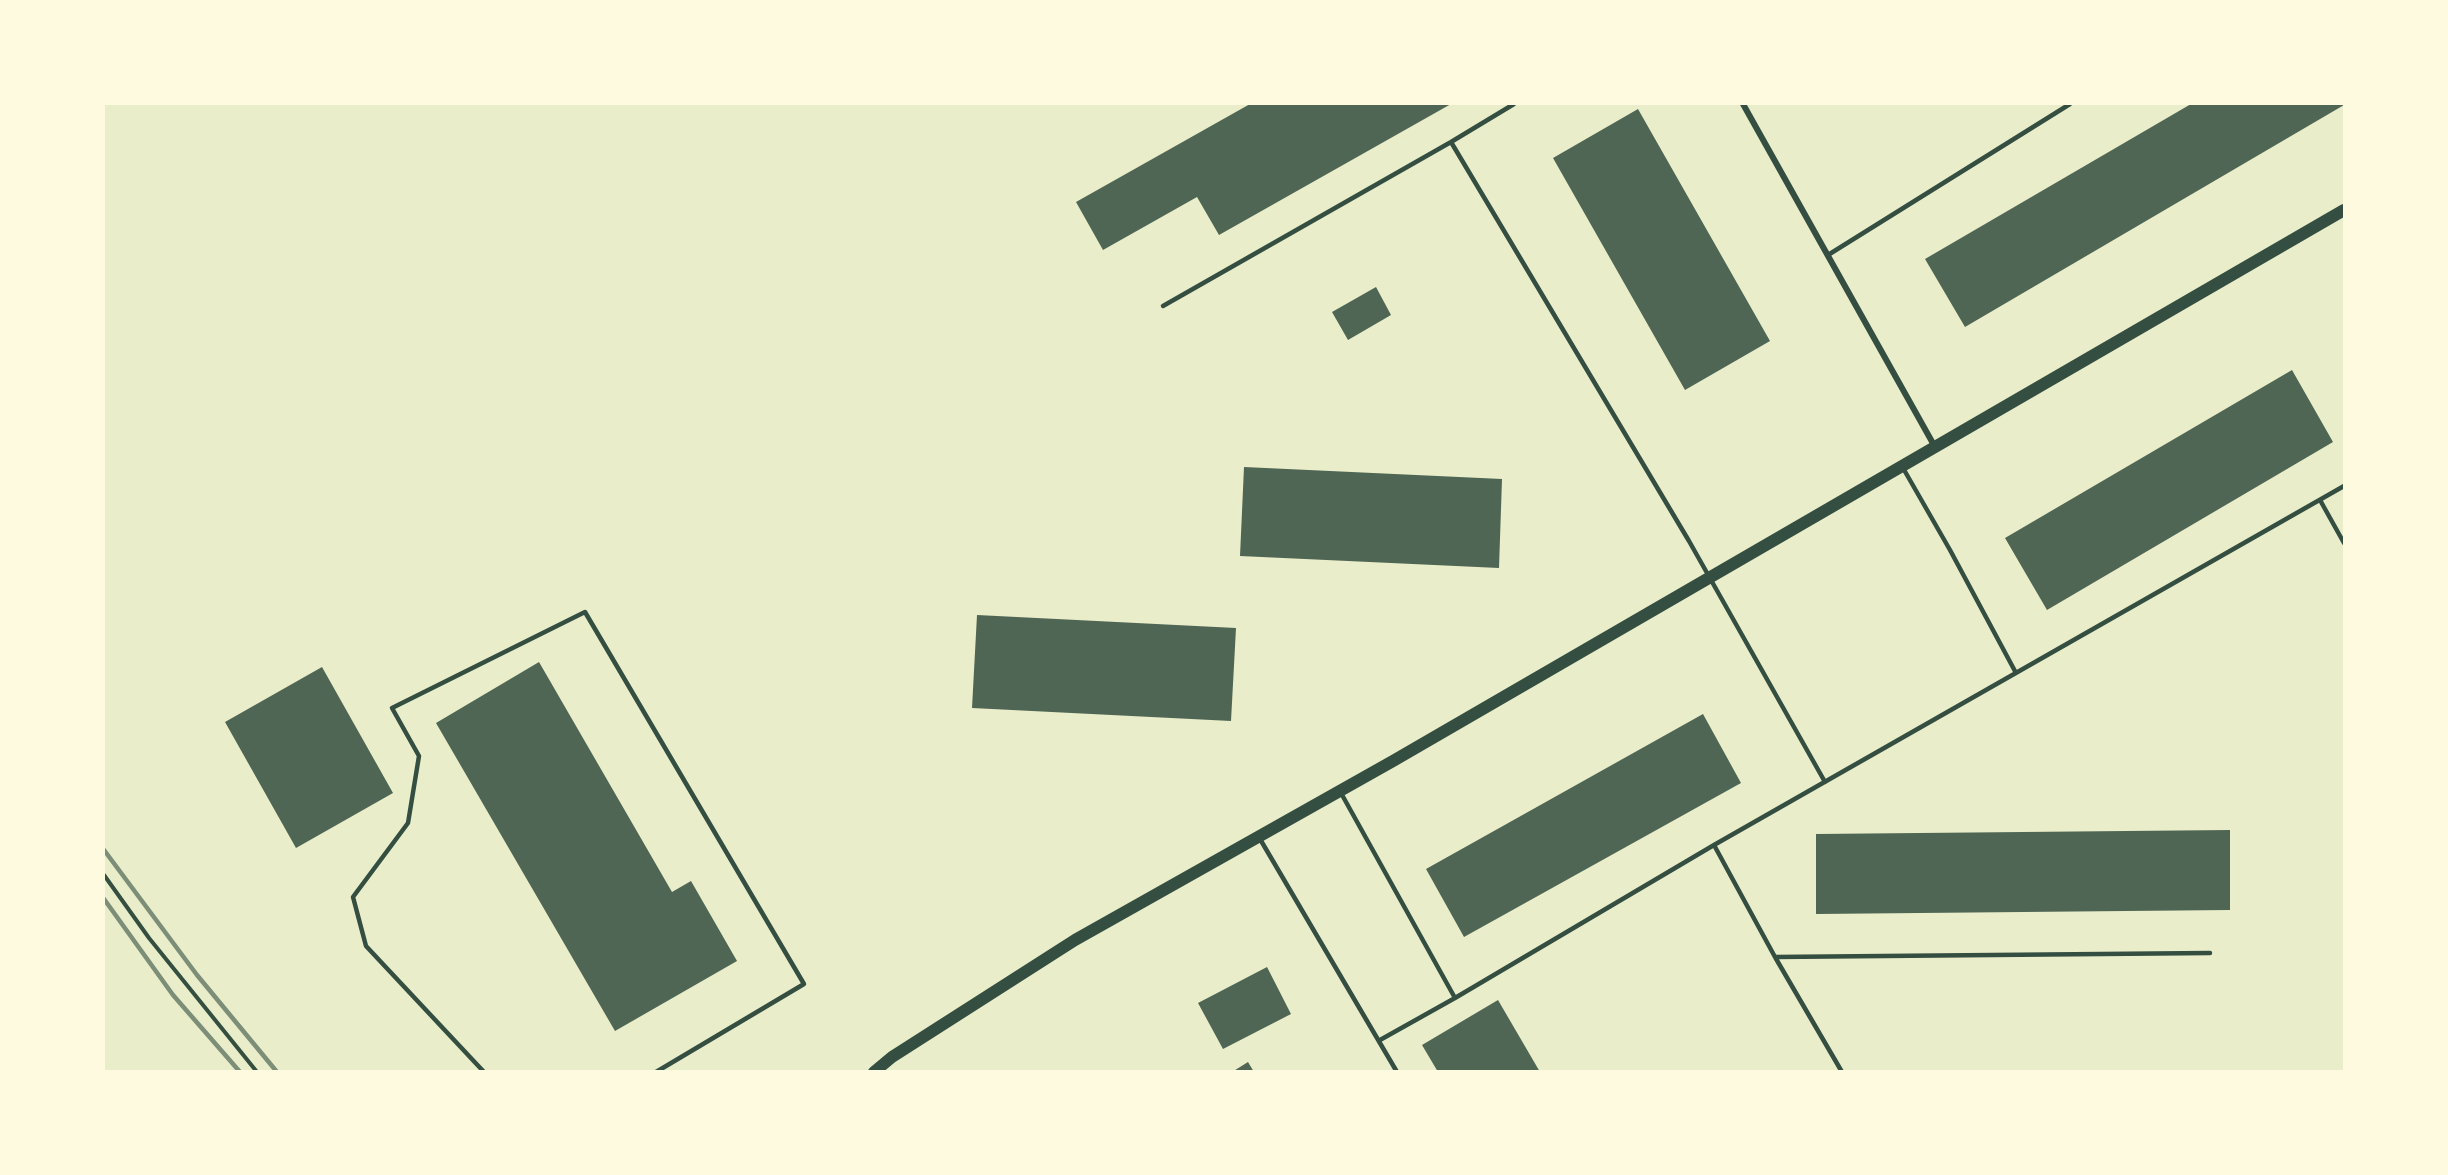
<!DOCTYPE html>
<html>
<head>
<meta charset="utf-8">
<style>
	body { margin:0 }
	#map { position:relative; width:2448px; height:1175px; overflow:hidden; background:#e9edc9; font-family:Helvetica,sans-serif }
	canvas { display:block }
	.frame { position:absolute; inset:0; border:105px solid #fefae0; pointer-events:none }
</style>
</head>
<body>
<div id="map">
<canvas width="2448" height="1175"></canvas>
<div class="frame"></div>
</div>
<script>
const ctx = document.querySelector('canvas').getContext('2d');
ctx.lineJoin = 'round';
function fillPath(path, color) { ctx.fillStyle = color; ctx.fill(path, 'evenodd'); }
const poly = rows => new Path2D(rows.map(r => 'M' + r).join(''));
function stroke(path, color, width, dash) { ctx.strokeStyle = color; ctx.lineWidth = width; ctx.lineCap = dash ? 'butt' : 'round'; ctx.setLineDash(dash || []); ctx.stroke(path); }
const building = poly([
	[1250,104,1451,104,1219,235,1197,197,1103,250,1076,202],
	[2191,104,2344,104,2344,105,1965,327,1925,259],
	[1638,109,1770,341,1685,390,1553,158],
	[1376,287,1391,315,1348,340,1332,312],
	[2292,370,2333,442,2047,610,2005,538],
	[1244,467,1502,479,1499,568,1240,556],
	[977,615,1236,628,1231,721,972,708],
	[539,662,672,892,691,881,737,961,615,1031,436,723],
	[322,667,393,793,296,848,225,722],
	[1703,714,1741,783,1464,937,1426,869],
	[2230,830,2230,910,1816,914,1816,834],
	[1267,967,1291,1014,1223,1049,1198,1003],
	[1498,1000,1540,1072,1438,1072,1422,1045],
	[1248,1062,1254,1072,1232,1072]
]);
const path = poly([
	[104,875,149,938,257,1072]
]);
const service = poly([
	[1451,142,1689,541,1825,782],
	[1828,255,2070,104],
	[1163,306,1451,142,1514,104],
	[1903,468,1950,550,2016,673],
	[2320,500,2344,543],
	[1341,793,1455,998,1714,845,2344,486],
	[1260,839,1397,1072],
	[1714,845,1775,957,1842,1072],
	[1775,957,2210,953],
	[1380,1040,1455,998],
	[484,1072,366,946,353,897,408,823,419,756,392,708,585,612,804,984,656,1072]
]);
const minor = poly([
	[1743,104,1935,447]
]);
const secondary = poly([
	[874,1072,892,1057,1075,940,1393,761,2344,210]
]);
const rail = poly([
	[104,850,197,975,277,1072],
	[104,899,173,995,240,1072]
]);
fillPath(building, '#4f6655');
stroke(path, '#344e41', 4);
stroke(service, '#344e41', 4.5);
stroke(minor, '#344e41', 6);
stroke(secondary, '#344e41', 12);
stroke(rail, '#7c8e77', 4.5);
</script>
</body>
</html>
